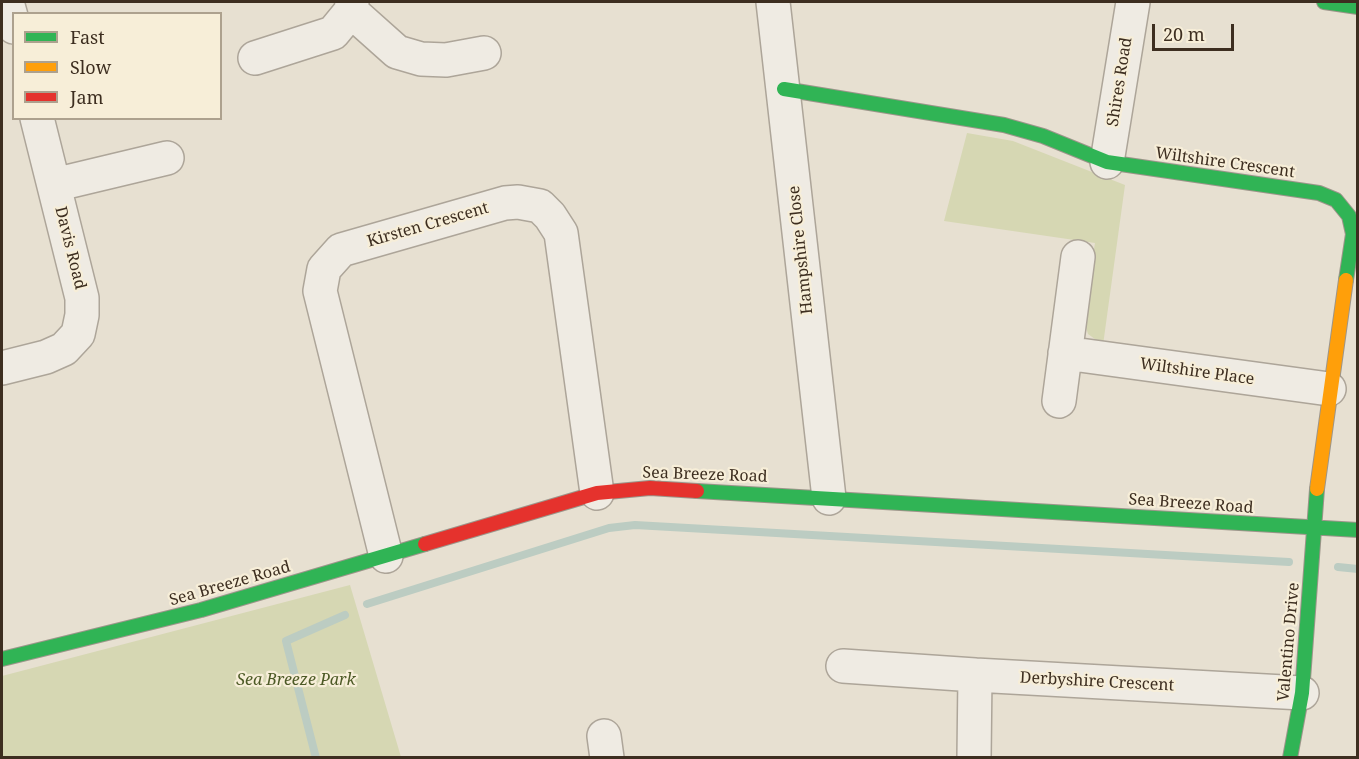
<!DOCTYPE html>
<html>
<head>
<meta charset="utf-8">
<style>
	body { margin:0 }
	#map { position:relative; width:1359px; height:759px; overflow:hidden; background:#e7e0d1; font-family:"Noto Serif",serif }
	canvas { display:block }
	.frame { position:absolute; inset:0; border:3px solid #3d2e20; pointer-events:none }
	.legend { position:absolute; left:12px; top:12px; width:210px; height:108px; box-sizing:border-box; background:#f7eed8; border:2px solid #ada18e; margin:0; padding:8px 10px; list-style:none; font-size:18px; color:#3d2e20 }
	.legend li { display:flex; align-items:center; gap:12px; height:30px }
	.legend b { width:30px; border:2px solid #ada18e }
	.scale { position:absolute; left:1152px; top:24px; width:82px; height:27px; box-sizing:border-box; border:3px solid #3d2e20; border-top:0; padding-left:8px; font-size:18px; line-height:21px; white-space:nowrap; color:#3d2e20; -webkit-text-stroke:4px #f7eed8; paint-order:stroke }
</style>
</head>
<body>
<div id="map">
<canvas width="1359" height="759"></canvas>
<div class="frame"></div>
<ul class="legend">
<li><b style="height:8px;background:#30b455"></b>Fast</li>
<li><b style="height:8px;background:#ff9f0a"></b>Slow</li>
<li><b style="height:8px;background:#e5322d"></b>Jam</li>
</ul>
<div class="scale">20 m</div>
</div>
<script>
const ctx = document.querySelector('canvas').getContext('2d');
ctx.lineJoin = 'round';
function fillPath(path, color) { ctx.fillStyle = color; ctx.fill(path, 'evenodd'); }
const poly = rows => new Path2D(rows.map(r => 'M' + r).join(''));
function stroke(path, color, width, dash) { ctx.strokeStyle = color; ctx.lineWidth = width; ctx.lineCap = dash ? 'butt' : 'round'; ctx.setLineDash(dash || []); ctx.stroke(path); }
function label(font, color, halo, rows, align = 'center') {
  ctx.font = font + ' "Noto Serif",serif'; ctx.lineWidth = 4.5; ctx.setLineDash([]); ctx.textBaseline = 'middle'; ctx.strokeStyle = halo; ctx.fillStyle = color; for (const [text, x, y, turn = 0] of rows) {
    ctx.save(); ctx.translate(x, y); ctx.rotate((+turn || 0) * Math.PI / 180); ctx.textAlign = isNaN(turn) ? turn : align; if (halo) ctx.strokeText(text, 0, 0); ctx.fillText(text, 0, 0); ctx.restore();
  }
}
const green = poly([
	[967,133,1013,141,1125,185,1103,345,1088,334,1083,318,1095,243,944,221],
	[350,585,401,757,2,758,2,676]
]);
const stream = poly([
	[1338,567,1358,569],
	[367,604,609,528,635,525,1289,562],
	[316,758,286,641,345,615]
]);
const street = poly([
	[7,2,14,27],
	[352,2,351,11,397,52,421,59,446,60,484,53],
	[773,2,829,498],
	[255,58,333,33,351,11],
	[1107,162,1133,2],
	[54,185,167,158],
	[1065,353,1329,389],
	[2,368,46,357,64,349,78,334,82,315,82,298,37,118],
	[1059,401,1078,257],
	[386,556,320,291,324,269,341,250,505,203,518,202,540,206,550,216,561,233,597,493],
	[843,666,975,675],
	[604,736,607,758],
	[974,758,975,675,1302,693]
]);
const fast = poly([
	[1324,2,1358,7],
	[784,89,1004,125,1043,136,1107,162,1319,193,1336,200,1349,216,1353,234,1346,280],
	[697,491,1358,530],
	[2,659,201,610,425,544],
	[1290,758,1302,693,1317,489]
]);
const slow = poly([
	[1317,489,1346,280]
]);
const jam = poly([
	[425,544,597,493,650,488,697,491]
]);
const streetNames = [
	["Shires Road",1120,82,-81],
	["Wiltshire Crescent",1225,163,8],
	["Kirsten Crescent",428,225,-16],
	["Davis Road",70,248,76],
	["Hampshire Close",801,250,-96],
	["Wiltshire Place",1197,372,8],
	["Sea Breeze Road",705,475,2],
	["Sea Breeze Road",1191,504,4],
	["Sea Breeze Road",230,584,-16],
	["Valentino Drive",1289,642,-85],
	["Derbyshire Crescent",1097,682,3]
];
const parkNames = [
	["Sea Breeze Park",296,680]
];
fillPath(green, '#d6d7b3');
stroke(stream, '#bcccc2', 8);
stroke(street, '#ada599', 36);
stroke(fast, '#9c958a', 16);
stroke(slow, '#9c958a', 16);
stroke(jam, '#9c958a', 16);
stroke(street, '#efebe3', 33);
stroke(fast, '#30b455', 14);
stroke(slow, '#ff9f0a', 14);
stroke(jam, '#e5322d', 14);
label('16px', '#3d2e20', '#f7eed8', streetNames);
label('italic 16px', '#4d5a26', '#f7eed8', parkNames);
</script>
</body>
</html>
